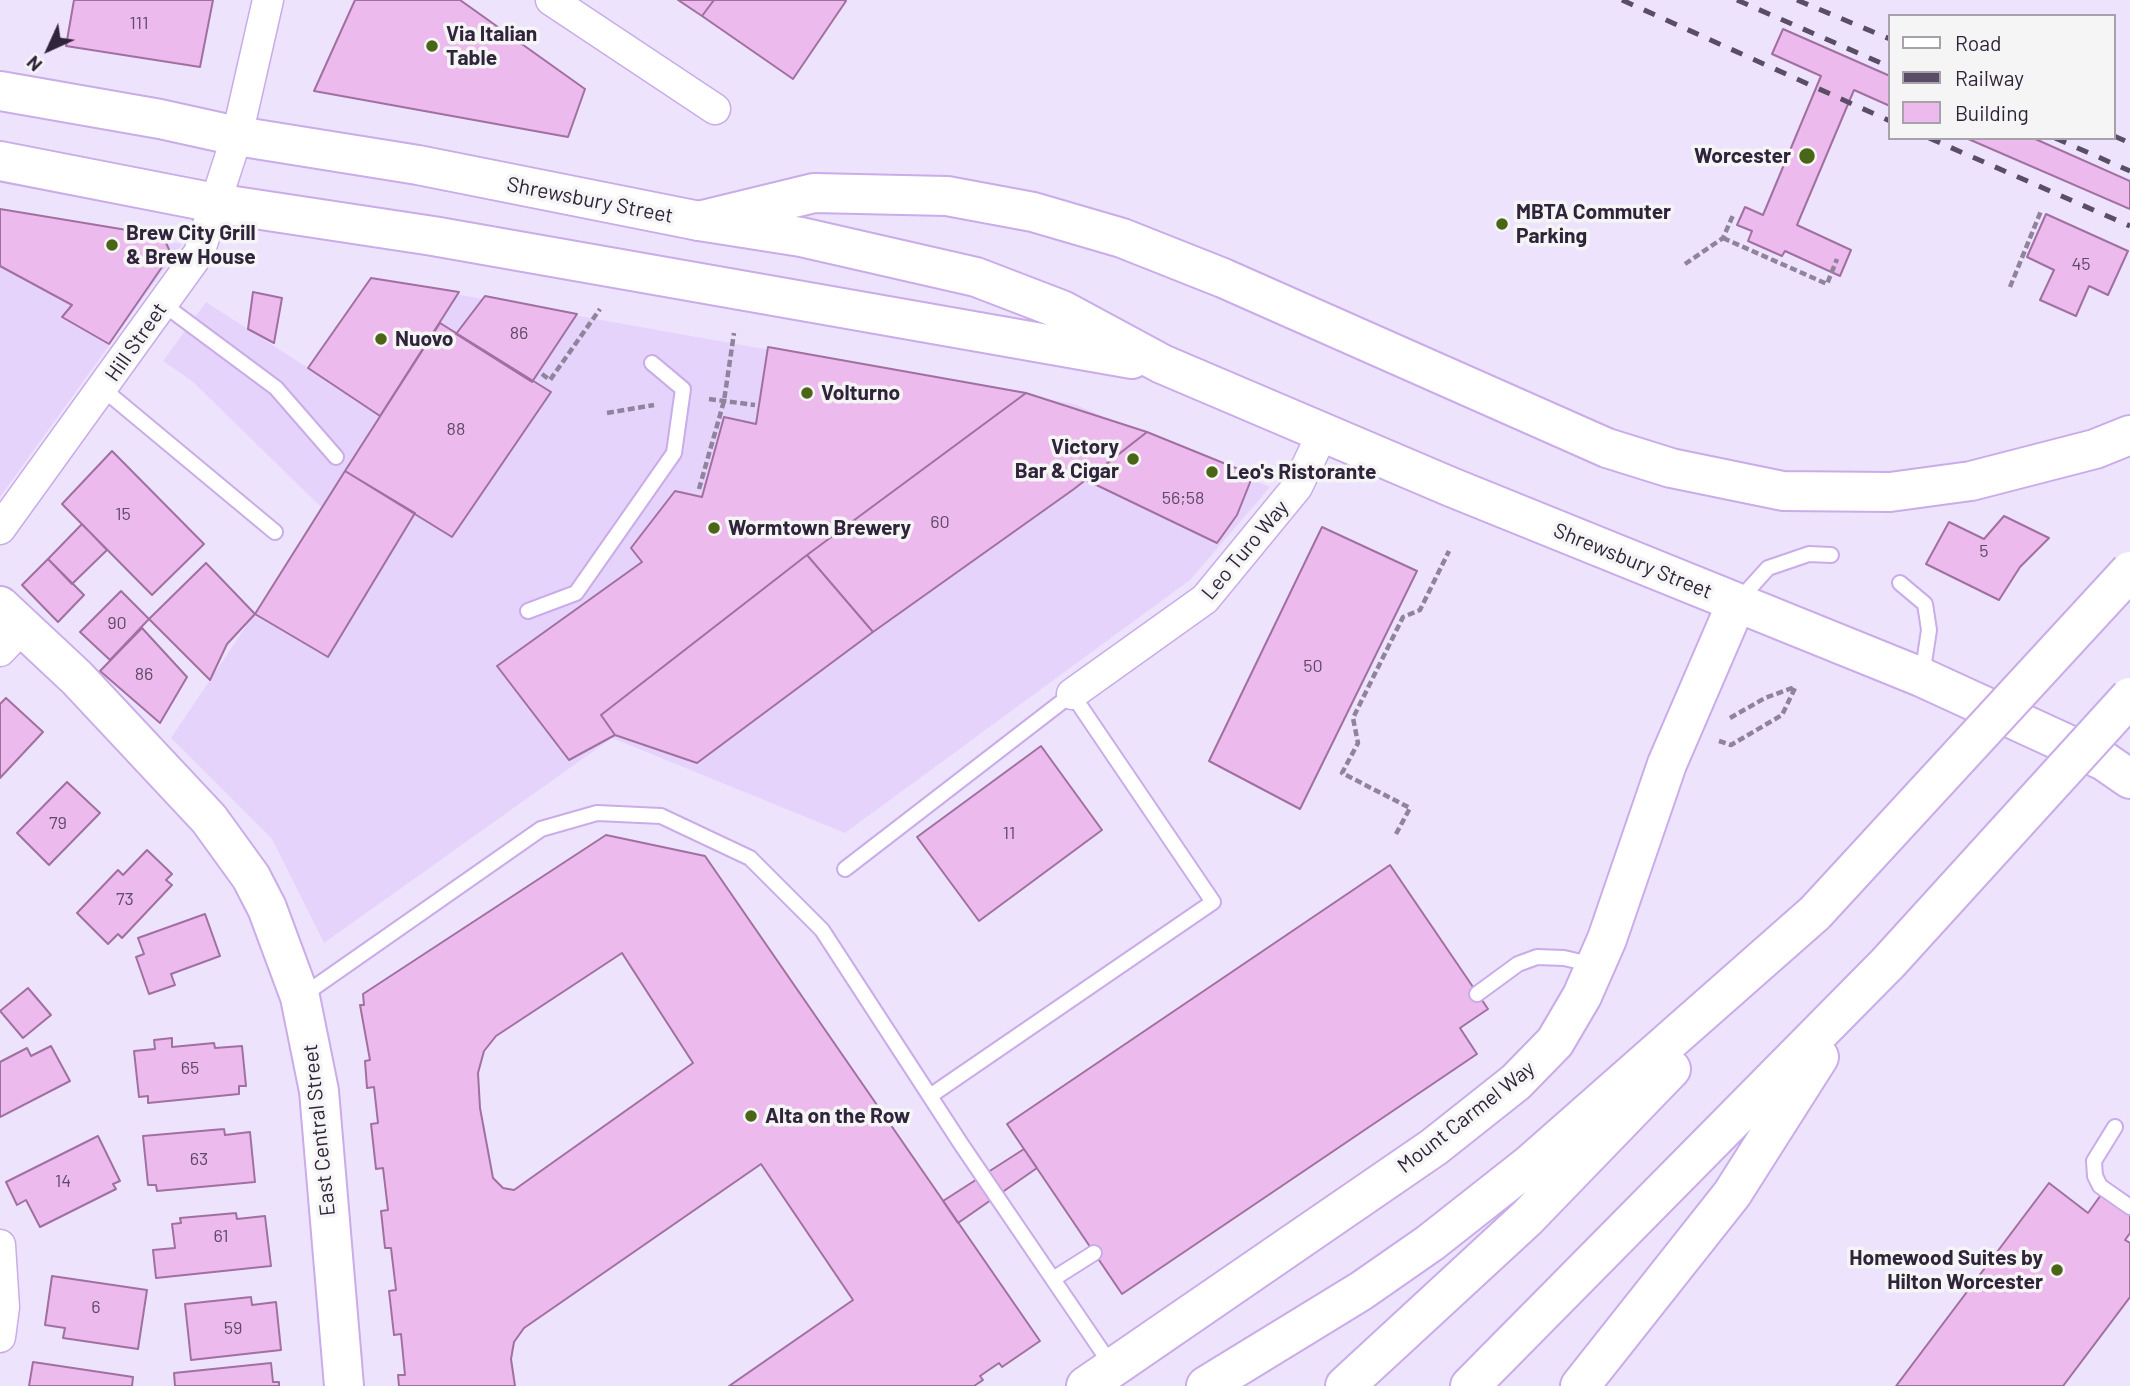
<!DOCTYPE html>
<html>
<head>
<meta charset="utf-8">
<style>
	body { margin:0 }
	#map { position:relative; width:2130px; height:1386px; overflow:hidden; background:#eee3fc; font-family:Barlow,sans-serif }
	canvas { display:block }
	.legend { position:absolute; left:1888px; top:14px; width:228px; height:126px; box-sizing:border-box; background:#f5f5f5; border:2px solid #a6a1ab; margin:0; padding:9px 12px; list-style:none; font-size:21px; color:#30243b }
	.legend li { display:flex; align-items:center; gap:14px; height:35px }
	.legend b { width:35px; border:2px solid #a6a1ab }
	.north { position:absolute; left:14px; top:14px; width:70px; height:70px; -webkit-text-stroke:5px #f5f5f5; paint-order:stroke; rotate:225deg; font-size:19px; font-weight:700; line-height:28px; text-align:center; color:#30243b }
	.north::after { content:''; display:block; margin:auto; width:24px; height:32px; background:#30243b; clip-path:polygon(50% 0,100% 100%,50% 72%,0 100%) }
</style>
</head>
<body>
<div id="map">
<canvas width="2130" height="1386"></canvas>
<ul class="legend">
<li><b style="height:9px;background:#fff"></b>Road</li>
<li><b style="height:9px;background:#5a4e66"></b>Railway</li>
<li><b style="height:19px;background:#edbaed"></b>Building</li>
</ul>
<div class="north">N</div>
</div>
<script>
const ctx = document.querySelector('canvas').getContext('2d');
ctx.lineJoin = 'round';
function fillPath(path, color) { ctx.fillStyle = color; ctx.fill(path, 'evenodd'); }
const poly = rows => new Path2D(rows.map(r => 'M' + r).join(''));
function stroke(path, color, width, dash) { ctx.strokeStyle = color; ctx.lineWidth = width; ctx.lineCap = dash ? 'butt' : 'round'; ctx.setLineDash(dash || []); ctx.stroke(path); }
function label(font, color, halo, rows, align = 'center') {
  ctx.font = font + ' Barlow,sans-serif'; ctx.lineWidth = 7; ctx.setLineDash([]); ctx.textBaseline = 'middle'; ctx.strokeStyle = halo; ctx.fillStyle = color; for (const [text, x, y, turn = 0] of rows) {
    ctx.save(); ctx.translate(x, y); ctx.rotate((+turn || 0) * Math.PI / 180); ctx.textAlign = isNaN(turn) ? turn : align; if (halo) ctx.strokeText(text, 0, 0); ctx.fillText(text, 0, 0); ctx.restore();
  }
}
const built = poly([
	[0,212,182,244,0,497],
	[376,280,1074,404,1270,487,1190,580,845,833,612,738,324,943,272,839,171,738,324,510,192,381,163,361,206,302,314,372]
]);
const building = poly([
	[74,0,213,0,200,67,66,46,74,0],
	[355,0,460,0,585,89,568,137,314,91,355,0],
	[678,0,714,0,702,16,678,0],
	[714,0,844,0,846,1,793,79,702,16,714,0],
	[1783,29,1890,76,1890,106,1854,90,1797,225,1851,250,1840,276,1785,251,1782,256,1748,241,1752,231,1737,225,1745,207,1763,215,1821,76,1772,54,1783,29],
	[1966,138,2033,138,2130,181,2130,209,1966,138],
	[0,209,163,236,171,254,109,344,62,317,72,305,0,266,0,209],
	[2046,214,2128,251,2108,295,2089,286,2076,316,2040,300,2054,270,2027,257,2046,214],
	[371,278,459,292,380,416,308,368,371,278],
	[253,292,282,298,274,343,248,329,253,292],
	[485,296,577,314,532,382,456,334,485,296],
	[440,323,551,392,452,537,345,471,440,323],
	[768,347,1026,393,807,555,601,715,615,735,569,760,497,666,642,562,631,548,675,491,702,497,724,417,756,424,768,347],
	[1026,393,1147,432,1074,489,873,632,807,555,1026,393],
	[1147,432,1253,475,1237,515,1217,543,1086,480,1147,432],
	[112,451,204,544,152,595,62,504,112,451],
	[345,471,415,513,328,657,255,614,345,471],
	[2004,516,2049,538,2020,567,1999,600,1926,564,1949,522,1984,539,2004,516],
	[82,524,107,550,72,584,48,559,82,524],
	[1322,527,1417,571,1300,809,1209,761,1322,527],
	[807,555,873,632,697,763,615,735,601,715,807,555],
	[48,559,84,595,58,622,22,585,48,559],
	[206,563,255,614,227,644,210,680,149,619,206,563],
	[121,591,149,619,110,660,80,632,121,591],
	[142,628,187,677,160,723,100,671,142,628],
	[6,698,43,732,0,778,0,704,6,698],
	[1041,746,1102,830,979,921,917,837,1041,746],
	[67,782,100,813,49,865,17,833,67,782],
	[606,835,705,856,1040,1341,1002,1367,999,1363,980,1376,983,1380,974,1386,729,1386,853,1300,761,1164,524,1328,514,1342,511,1359,515,1386,399,1386,398,1375,405,1375,401,1334,394,1335,389,1291,396,1290,391,1248,385,1248,381,1211,388,1210,383,1168,376,1169,371,1124,378,1123,374,1087,367,1088,365,1061,370,1060,360,1005,364,1005,363,994,606,835],
	[622,953,693,1063,514,1190,503,1188,493,1178,480,1108,478,1073,484,1051,496,1036,622,953],
	[147,850,172,874,166,880,172,885,122,938,118,934,108,944,77,913,118,870,123,875,147,850],
	[1390,865,1488,1009,1460,1028,1477,1054,1122,1294,1007,1124,1390,865],
	[205,914,220,956,171,974,175,985,149,994,136,957,144,954,138,938,205,914],
	[28,988,51,1015,23,1038,0,1011,28,988],
	[172,1038,172,1047,214,1043,215,1048,242,1046,246,1086,239,1086,239,1094,148,1103,148,1096,139,1097,134,1051,155,1049,154,1040,172,1038],
	[51,1046,70,1081,0,1117,0,1062,27,1048,31,1056,51,1046],
	[224,1129,225,1135,250,1132,255,1182,157,1191,156,1185,148,1185,143,1136,224,1129],
	[98,1136,120,1181,113,1184,116,1189,40,1227,26,1200,17,1205,6,1182,98,1136],
	[1024,1149,1037,1168,958,1223,943,1201,1024,1149],
	[2049,1183,2088,1213,2103,1192,2130,1213,2130,1233,2125,1240,2130,1243,2130,1297,2063,1386,1896,1386,2049,1183],
	[236,1213,237,1219,265,1216,271,1266,156,1278,153,1250,175,1248,172,1224,181,1223,180,1218,236,1213],
	[52,1276,147,1290,138,1349,63,1338,65,1328,45,1325,52,1276],
	[251,1297,252,1305,276,1302,281,1350,191,1360,185,1304,251,1297],
	[33,1362,133,1377,132,1386,29,1386,33,1362],
	[271,1363,273,1382,279,1382,279,1386,175,1386,174,1373,271,1363]
]);
const path = poly([
	[1723,238,1827,284,1837,259],
	[1685,264,1723,238,1734,213],
	[2010,287,2041,211],
	[542,374,550,380,600,309],
	[709,399,755,405],
	[607,413,654,405],
	[699,489,724,401,734,333],
	[1730,718,1765,698,1795,687],
	[1719,741,1731,745,1782,715,1796,686],
	[1396,834,1410,808,1342,773,1358,743,1353,718,1403,617,1420,610,1449,551]
]);
const lane = poly([
	[163,304,276,388,336,457],
	[103,389,275,532],
	[1900,583,1925,604,1929,630,1922,676],
	[1740,599,1768,568,1809,554,1831,555],
	[528,611,576,593,674,453,683,389,652,363],
	[845,869,1072,694,1213,902,930,1096],
	[1477,994,1518,964,1537,957,1564,958,1594,965],
	[302,996,541,829,597,813,661,816,750,858,822,930,961,1144,1112,1366],
	[2115,1127,2094,1161,2095,1176,2100,1186,2130,1207],
	[1053,1279,1094,1253]
]);
const street = poly([
	[551,0,715,109],
	[0,529,199,253,237,136,268,0],
	[0,651,23,627],
	[1072,694,1205,599,1297,487,1323,432],
	[0,1245,4,1307,0,1337]
]);
const secondary = poly([
	[1086,1386,1434,1147,1516,1082,1555,1042,1582,996,1607,939,1667,764,1736,604]
]);
const primary = poly([
	[0,91,160,119,237,136,418,165,699,221,801,237,976,277,1062,310,1162,364,1451,487,1921,677,2104,761,2130,779],
	[0,161,215,203,433,236,1132,359],
	[0,606,77,678,209,819,251,877,267,908,300,997,319,1091,344,1386]
]);
const highway = poly([
	[699,221,814,193,947,196,1033,212,1122,238,1223,278,1607,448,1671,468,1783,491,1890,492,1971,481,2095,449,2130,435],
	[1206,1386,1361,1291,1430,1243,1529,1165,1815,913],
	[1345,1386,1527,1218,1671,1069],
	[1470,1386,1888,963],
	[1580,1386,1732,1194,1819,1057]
]);
const rail = poly([
	[1622,0,1890,121],
	[1737,0,1890,67],
	[1797,0,1890,39],
	[2114,136,2130,143],
	[1929,138,2130,226],
	[2055,138,2130,171]
]);
const highwayBridge = poly([
	[1815,913,2130,571],
	[1888,963,2130,697]
]);
const markers = [
	[432,46,7,"#4b6516"],
	[1807,156,9,"#4b6516"],
	[1502,224,7,"#4b6516"],
	[112,245,7,"#4b6516"],
	[381,339,7,"#4b6516"],
	[807,393,7,"#4b6516"],
	[1133,459,7,"#4b6516"],
	[1212,472,7,"#4b6516"],
	[714,528,7,"#4b6516"],
	[751,1116,7,"#4b6516"],
	[2057,1270,7,"#4b6516"]
];
const numberNames = [
	["111",139,23],
	["45",2081,264],
	["86",519,333],
	["88",456,429],
	["56;58",1183,498],
	["15",123,514],
	["60",940,522],
	["5",1984,551],
	["90",117,623],
	["50",1313,666],
	["86",144,674],
	["79",58,823],
	["11",1009,833],
	["73",125,899],
	["65",190,1068],
	["63",199,1159],
	["14",63,1181],
	["61",221,1236],
	["6",96,1307],
	["59",233,1328]
];
const poiNames = [
	["Via Italian",446,34],
	["Table",446,58],
	["Worcester",1791,156,"right"],
	["MBTA Commuter",1516,212],
	["Parking",1516,236],
	["Brew City Grill",126,233],
	["& Brew House",126,257],
	["Nuovo",395,339],
	["Volturno",821,393],
	["Victory",1119,447,"right"],
	["Bar & Cigar",1119,471,"right"],
	["Leo's Ristorante",1226,472],
	["Wormtown Brewery",728,528],
	["Alta on the Row",765,1116],
	["Homewood Suites by",2043,1258,"right"],
	["Hilton Worcester",2043,1282,"right"]
];
const streetNames = [
	["Shrewsbury Street",590,200,11],
	["Hill Street",136,342,-55],
	["Leo Turo Way",1245,550,-50],
	["Shrewsbury Street",1633,561,22],
	["Mount Carmel Way",1466,1117,-38],
	["East Central Street",319,1130,-96]
];
fillPath(built, '#e6d3fc');
fillPath(building, '#edbaed');
stroke(building, '#a070a0', 2);
stroke(lane, '#c9ace8', 18);
stroke(street, '#c9ace8', 33);
stroke(secondary, '#c9ace8', 42);
stroke(primary, '#c9ace8', 42);
stroke(highway, '#c9ace8', 42);
stroke(path, '#90849c', 4.5, [7, 3.5]);
stroke(lane, '#fff', 14);
stroke(street, '#fff', 30);
stroke(secondary, '#fff', 38);
stroke(primary, '#fff', 38);
stroke(highway, '#fff', 38);
stroke(rail, '#5a4e66', 5, [12, 12]);
stroke(highwayBridge, '#c9ace8', 42, []);
stroke(highwayBridge, '#fff', 38);
for (const [x, y, r, color] of markers) { const dot = new Path2D(); dot.arc(x, y, r, 0, 2 * Math.PI); ctx.fillStyle = color; ctx.fill(dot); stroke(dot, '#f5f5f5', 2.5); }
label('18px', '#5f4a68', null, numberNames);
label('bold 21px', '#30243b', '#f5f5f5', poiNames, 'left');
label('21px', '#30243b', '#f5f5f5', streetNames);
</script>
</body>
</html>
